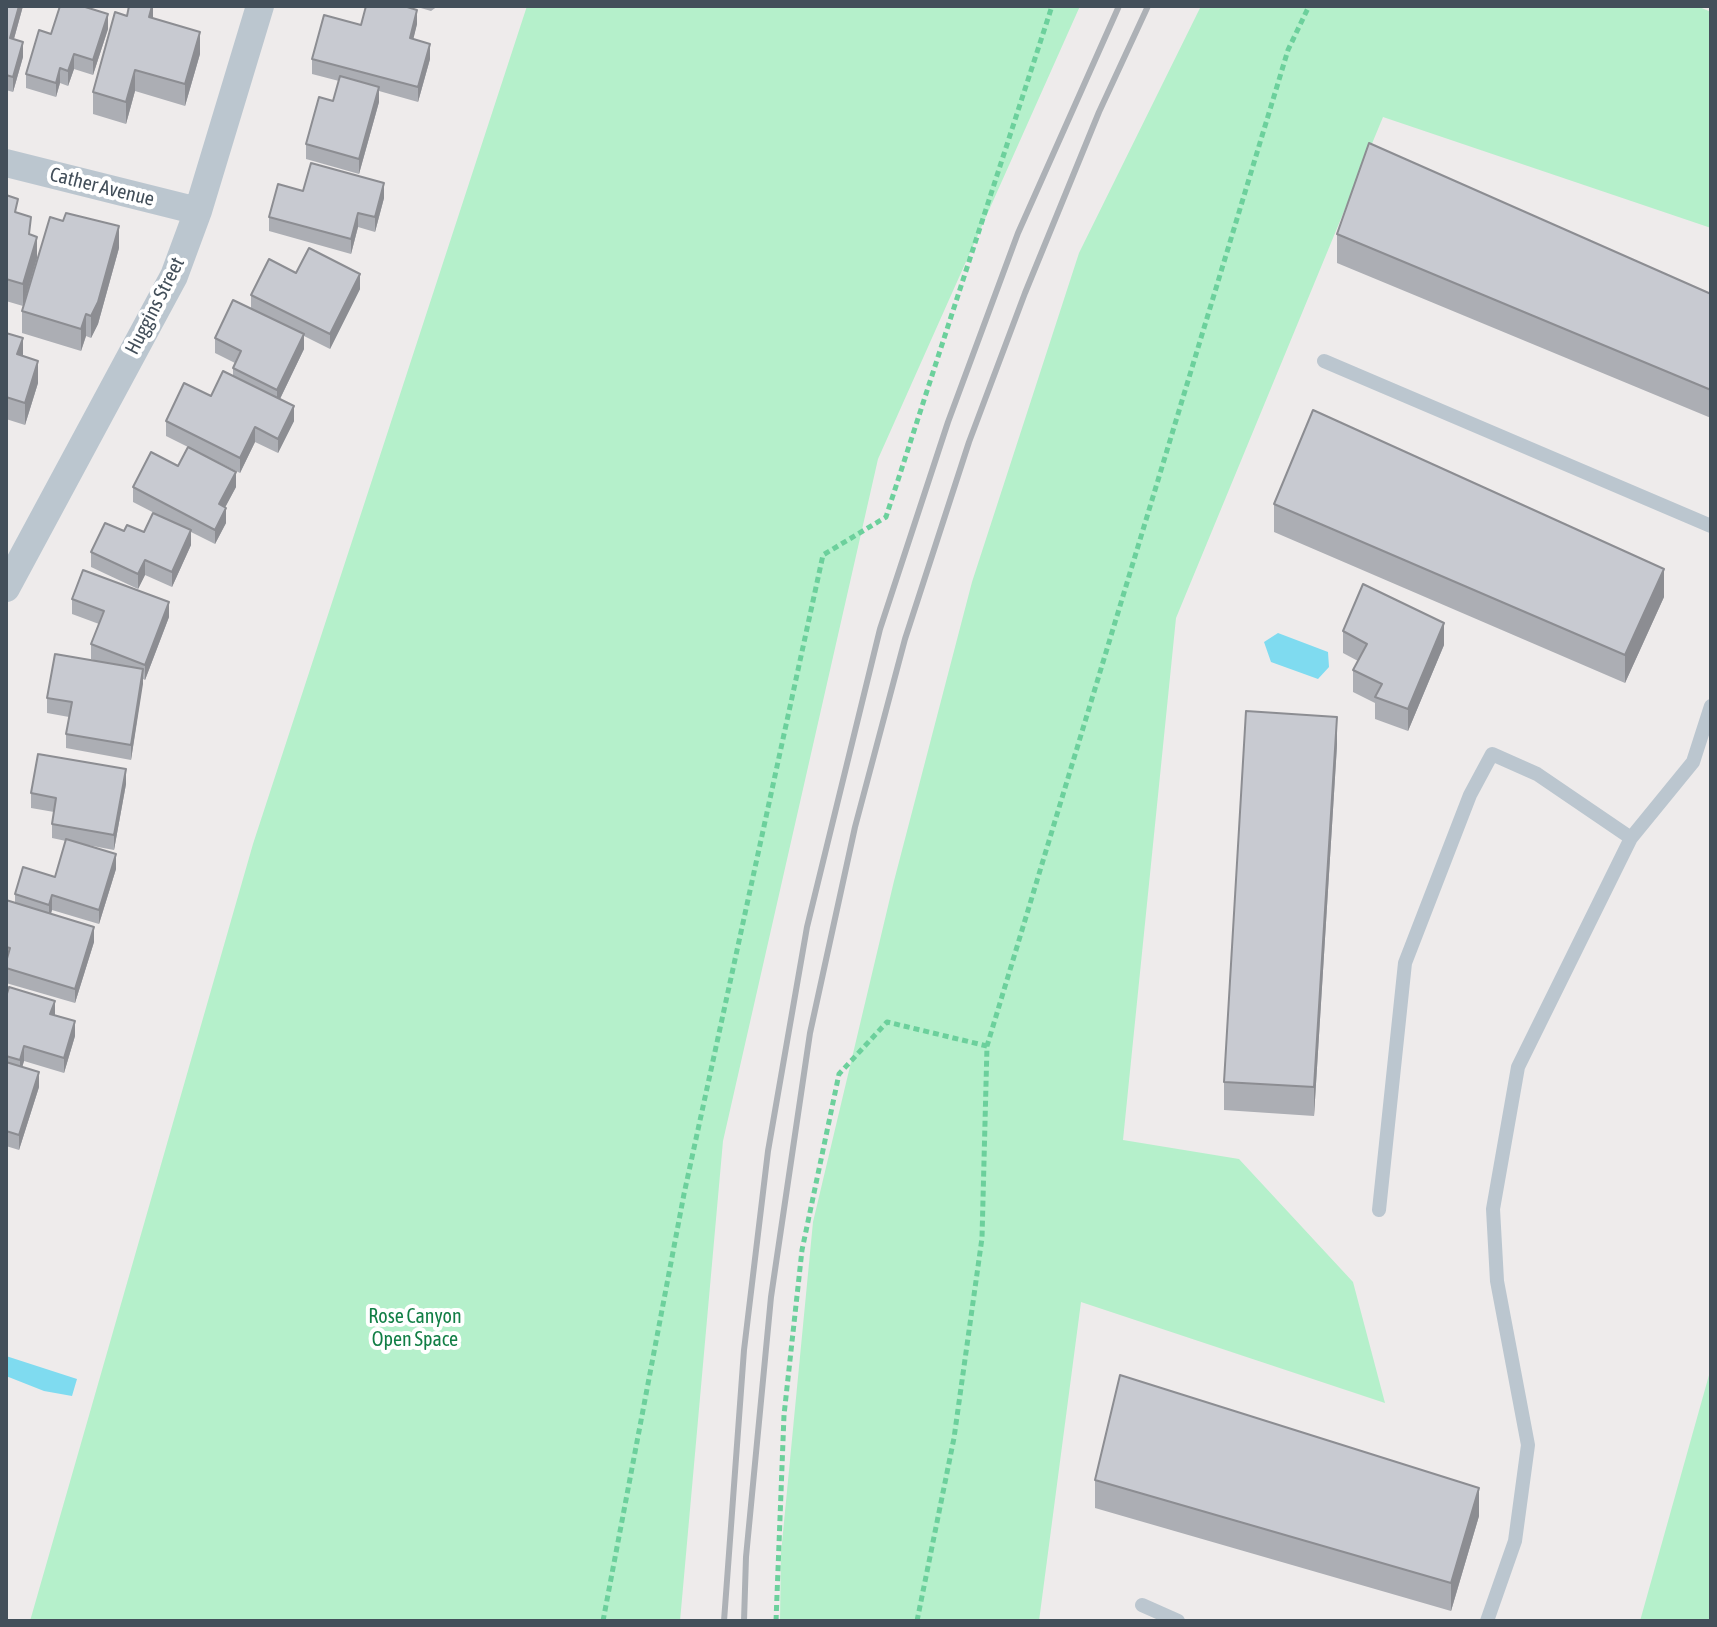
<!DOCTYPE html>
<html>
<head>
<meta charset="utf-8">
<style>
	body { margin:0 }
	#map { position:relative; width:1717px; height:1627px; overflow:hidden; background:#eeebeb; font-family:"Asap Condensed",sans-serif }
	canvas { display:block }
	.frame { position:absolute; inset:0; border:8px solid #434f5a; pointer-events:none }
</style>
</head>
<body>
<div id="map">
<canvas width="1717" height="1627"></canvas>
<div class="frame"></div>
</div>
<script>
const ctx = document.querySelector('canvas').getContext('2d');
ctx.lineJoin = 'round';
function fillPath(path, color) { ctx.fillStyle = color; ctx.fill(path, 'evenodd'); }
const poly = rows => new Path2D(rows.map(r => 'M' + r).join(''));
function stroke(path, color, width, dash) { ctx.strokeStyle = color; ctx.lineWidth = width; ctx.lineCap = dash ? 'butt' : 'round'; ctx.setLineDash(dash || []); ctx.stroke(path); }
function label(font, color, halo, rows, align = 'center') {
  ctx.font = font + ' "Asap Condensed",sans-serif'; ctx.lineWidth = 8; ctx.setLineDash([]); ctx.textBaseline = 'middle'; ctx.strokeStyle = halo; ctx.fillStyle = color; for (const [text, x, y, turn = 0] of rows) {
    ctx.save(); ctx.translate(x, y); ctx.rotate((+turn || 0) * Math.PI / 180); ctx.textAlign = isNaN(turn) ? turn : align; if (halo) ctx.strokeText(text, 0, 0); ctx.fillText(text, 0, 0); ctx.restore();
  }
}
const green = poly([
	[527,6,1080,6,878,459,723,1141,680,1621,30,1621,253,844],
	[1201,6,1697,6,1711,12,1711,228,1383,117,1176,618,1123,1140,1239,1159,1353,1282,1385,1403,1081,1302,1039,1621,780,1621,781,1553,813,1222,894,881,972,582,1079,253],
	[1711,1368,1711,1621,1640,1621]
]);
const water = poly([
	[1278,633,1328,652,1329,667,1318,679,1271,662,1264,642],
	[6,1356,77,1379,72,1396,44,1391,6,1376]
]);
const path = poly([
	[603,1621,684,1194,823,555,886,517,1052,6],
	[776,1621,784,1415,802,1250,839,1074,887,1022,987,1046],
	[917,1621,954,1438,982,1238,987,1046,1288,50,1309,6]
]);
const service = poly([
	[1324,361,1711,526],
	[1379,1210,1405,963,1470,795,1492,754,1537,774,1631,838],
	[1142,1605,1178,1621],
	[1487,1621,1515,1541,1528,1445,1497,1281,1493,1209,1518,1067,1631,838,1693,762,1711,706]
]);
const minor = poly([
	[6,163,198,211],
	[6,588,174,276,198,211,260,6]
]);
const rail = poly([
	[724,1621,744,1350,768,1151,807,927,880,629,948,422,1018,233,1119,6],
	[744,1621,746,1557,771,1297,810,1033,855,827,905,639,969,442,1025,293,1099,112,1148,6]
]);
const wall = poly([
	[6,6,23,6,14,39,23,57,13,92,6,90],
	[153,6,153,18,200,54,185,106,135,91,126,124,93,114,93,92,127,16],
	[414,6,438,6,431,11],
	[417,24,413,39,430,59,418,102,379,91,379,102,359,174,306,159,306,144,333,101,339,81,312,74,312,59,361,25],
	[108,29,93,75,74,69,68,86,60,83,56,97,26,88,26,74,51,34],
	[303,191,384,198,375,232,358,227,351,254,269,231,269,217],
	[6,195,31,235,37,258,23,306,6,301],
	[1337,234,1711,294,1711,418,1337,263],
	[119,248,98,324,91,338,86,336,81,351,22,333,22,311],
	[296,273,360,289,330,349,304,336,304,349,280,399,294,421,278,453,255,442,240,473,166,436,166,421,211,396,233,375,233,368,235,363,215,353,215,338,251,309,251,295],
	[6,333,23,356,38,383,25,425,6,419],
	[178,466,236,487,225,507,226,523,215,544,191,532,191,545,172,587,145,575,138,589,91,567,91,552,124,531,144,532,164,518,133,502,133,487],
	[1274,504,1664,597,1625,683,1274,532],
	[72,599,169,617,145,680,143,679,131,760,66,748,66,734,69,717,47,713,47,698,99,662,91,659,91,644,99,624,72,614],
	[1343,631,1444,645,1408,731,1375,719,1375,703,1353,692,1353,670,1358,661,1343,653],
	[1337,745,1314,1116,1224,1110,1224,1082],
	[126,784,114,850,82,844,116,869,99,924,52,910,51,914,94,942,75,1003,6,983,6,900,15,903,15,894,55,877,66,841,52,838,52,824,54,812,31,808,31,793],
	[6,997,55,1015,75,1036,64,1073,24,1061,22,1067,39,1087,19,1150,6,1146],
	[1095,1480,1479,1516,1451,1611,1095,1508]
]);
const shadedWall = poly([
	[19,6,23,6,10,53,10,38],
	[152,6,153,6,153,25,149,17],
	[417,10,417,24,410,53,410,38],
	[108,14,108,29,93,75,93,60],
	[200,32,200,54,185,106,185,84],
	[23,42,23,57,13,92,13,77],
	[430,44,430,59,418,102,418,87],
	[74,54,74,69,68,86,68,71],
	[60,68,60,83,56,97,56,83],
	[135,70,135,91,126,124,126,102],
	[379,87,379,102,359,174,359,159],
	[384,183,384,198,375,232,375,217],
	[358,213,358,227,351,254,351,239],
	[119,226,119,248,98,324,91,338,91,316],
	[37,237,37,258,23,306,23,284],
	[360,274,360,289,330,349,330,334],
	[86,314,86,336,81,351,81,329],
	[304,334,304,349,277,405,277,390],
	[23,338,23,360,17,354],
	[38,361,38,383,25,425,25,403],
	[294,406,294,421,278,453,278,439],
	[255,427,255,442,240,473,240,458],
	[236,472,236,487,219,519,219,504],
	[226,508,226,523,215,544,215,530],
	[191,530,191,545,172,587,172,572],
	[145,560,145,575,138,589,138,574],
	[1664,569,1664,597,1625,683,1625,655],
	[169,602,169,617,145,680,145,665],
	[1444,623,1444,645,1408,731,1408,709],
	[143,669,143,684,131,760,131,745],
	[1337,717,1337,745,1314,1116,1314,1087],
	[126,769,126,784,114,850,114,835],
	[116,854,116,869,99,924,99,910],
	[52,895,52,910,49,919,49,905],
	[94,927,94,942,75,1003,75,989],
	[55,1001,55,1016,50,1014],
	[75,1021,75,1036,64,1073,64,1058],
	[24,1046,24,1061,20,1075,20,1060],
	[39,1072,39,1087,19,1150,19,1135],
	[1479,1488,1479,1516,1451,1611,1451,1583]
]);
const building = poly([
	[6,6,19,6,10,38,23,42,13,77,6,75,6,6],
	[60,6,82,6,108,14,93,60,74,54,68,71,60,68,56,83,26,74,39,30,51,34,60,6],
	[129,6,152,6,149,17,200,32,185,84,135,70,126,102,93,92,115,12,127,16,129,6],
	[366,6,404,6,417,10,410,38,430,44,418,87,312,59,324,15,361,25,366,6],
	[340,76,379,87,359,159,306,144,319,97,333,101,340,76],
	[1369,143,1711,294,1711,390,1337,234,1369,143],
	[311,163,384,183,375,217,358,213,351,239,269,217,278,184,303,191,311,163],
	[6,195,18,199,15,212,31,217,29,234,37,237,23,284,6,279,6,195],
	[66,213,119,226,98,302,91,316,86,314,81,329,22,311,50,217,63,221,66,213],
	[309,248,360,274,330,334,251,295,269,259,296,273,309,248],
	[233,300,304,334,277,390,233,368,241,351,215,338,233,300],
	[6,333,23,338,17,354,38,361,25,403,6,397,6,333],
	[223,371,294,406,278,439,255,427,240,458,166,421,184,383,211,396,223,371],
	[1313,410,1664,569,1625,655,1274,504,1313,410],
	[188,447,236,472,219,504,226,508,215,530,133,487,151,452,178,466,188,447],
	[153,513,191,530,172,572,145,560,138,574,91,552,105,523,124,531,127,525,144,532,153,513],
	[83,570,169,602,145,665,91,644,104,611,72,599,83,570],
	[1363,584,1444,623,1408,709,1375,697,1382,684,1353,670,1367,644,1343,631,1363,584],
	[55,654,143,669,131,745,66,734,72,702,47,698,55,654],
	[1246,711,1337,717,1314,1087,1224,1082,1246,711],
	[38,754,126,769,114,835,52,824,56,798,31,793,38,754],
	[66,839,116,854,99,910,52,895,49,905,15,894,23,867,55,877,66,839],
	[6,900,94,927,75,989,6,968,6,962,10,948,6,947,6,900],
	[9,987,55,1001,50,1014,75,1021,64,1058,24,1046,20,1060,6,1056,6,997,9,987],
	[6,1062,39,1072,19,1135,6,1131,6,1062],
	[1120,1375,1479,1488,1451,1583,1095,1480,1120,1375]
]);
const streetNames = [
	["Cather Avenue",102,187,14],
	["Huggins Street",155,306,-63]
];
const parkNames = [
	["Rose Canyon",415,1317],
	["Open Space",415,1340]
];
fillPath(green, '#b5f0cb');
fillPath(water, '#7fdbf0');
stroke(path, '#6cd09c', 5, [6, 4]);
stroke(service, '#bbc6cf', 14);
stroke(minor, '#bbc6cf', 28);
stroke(rail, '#adb1b6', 6);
fillPath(wall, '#acaeb4');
fillPath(shadedWall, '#8c8d92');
fillPath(building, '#c8cad1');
stroke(building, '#8c8d92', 2);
label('20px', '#434f5a', '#fff', streetNames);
label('20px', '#117e45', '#fff', parkNames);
</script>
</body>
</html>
